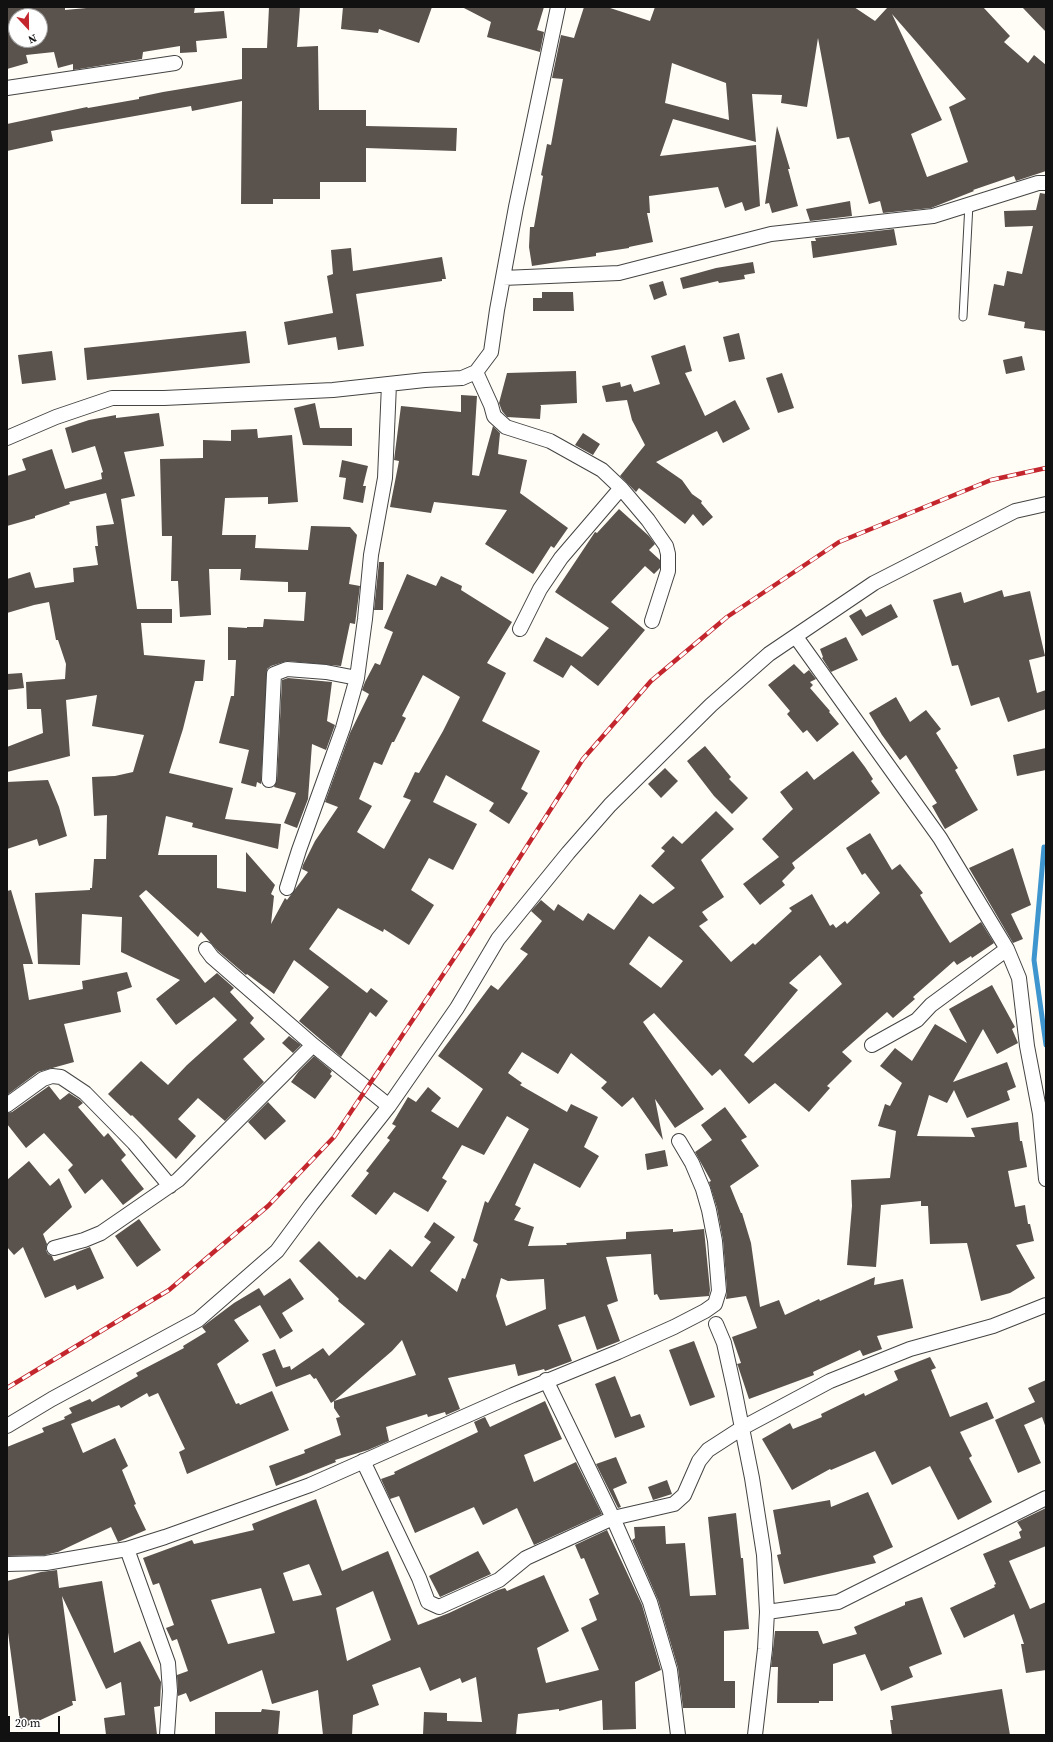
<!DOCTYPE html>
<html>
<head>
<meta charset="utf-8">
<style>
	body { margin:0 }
	#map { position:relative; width:1053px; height:1742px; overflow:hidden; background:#fffdf5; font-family:"Source Serif 4",serif }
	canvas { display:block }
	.frame { position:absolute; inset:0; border:8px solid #111; pointer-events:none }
	.north { position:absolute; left:8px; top:8px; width:40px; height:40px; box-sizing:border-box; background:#fff; border:1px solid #a0a0a0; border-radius:50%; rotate:158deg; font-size:11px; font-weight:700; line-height:16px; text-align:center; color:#111 }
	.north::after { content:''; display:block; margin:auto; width:14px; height:18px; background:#c4262e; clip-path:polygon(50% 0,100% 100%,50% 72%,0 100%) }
	.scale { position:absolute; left:8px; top:1716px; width:52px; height:18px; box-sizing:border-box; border:2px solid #111; border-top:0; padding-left:5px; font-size:12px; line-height:14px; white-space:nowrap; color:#111; -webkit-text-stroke:3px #fff; paint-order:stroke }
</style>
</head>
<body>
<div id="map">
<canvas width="1053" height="1742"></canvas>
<div class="frame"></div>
<div class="north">N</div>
<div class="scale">20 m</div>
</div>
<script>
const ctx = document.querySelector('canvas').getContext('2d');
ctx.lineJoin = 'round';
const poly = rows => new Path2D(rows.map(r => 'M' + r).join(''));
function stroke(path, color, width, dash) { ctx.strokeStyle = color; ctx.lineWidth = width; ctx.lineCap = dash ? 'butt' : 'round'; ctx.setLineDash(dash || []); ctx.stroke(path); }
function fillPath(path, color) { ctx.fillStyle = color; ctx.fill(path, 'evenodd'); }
const stream = poly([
	[1044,847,1034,960,1046,1045]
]);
const building = poly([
	[18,7,65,7,65,10,97,7,195,7,194,13,224,11,227,38,196,41,197,52,180,53,180,46,143,52,142,59,73,70,73,64,58,68,54,52,26,55,28,63,7,69,7,8],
	[16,16,40,16,40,40,16,40],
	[269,7,300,7,297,47,318,46,319,110,366,110,366,126,457,128,456,151,366,148,366,182,320,182,320,199,273,199,273,204,241,204,242,101,192,111,191,106,51,131,53,141,7,151,7,124,87,107,88,108,139,99,139,97,163,92,242,79,242,48,267,48],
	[343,7,432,7,419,43,379,29,378,33,341,29],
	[462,7,544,7,537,30,544,32,540,52,487,37,491,22],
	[584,7,607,7,650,21,655,7,854,7,875,21,887,8,886,7,983,7,1010,36,1004,42,1028,63,1034,55,1046,65,1046,171,1016,181,1014,176,973,190,974,191,931,208,883,213,880,201,869,204,849,137,837,139,818,38,807,107,781,103,782,95,752,94,756,142,673,119,660,156,756,145,760,206,745,211,742,202,725,208,718,187,649,196,650,213,647,213,653,242,629,247,629,248,596,253,596,256,532,266,529,247,530,227,534,227,543,176,541,175,547,144,551,145,563,79,552,78,561,35,574,38],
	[892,14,966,99,949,107,968,162,927,177,911,134,942,120],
	[672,63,726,83,729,120,665,103],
	[1022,7,1046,7,1046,32],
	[777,126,790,169,788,169,798,206,772,213,769,203,765,204],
	[1040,193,1046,194,1046,331,1024,328,1025,322,988,315,994,284,1004,286,1007,271,1022,274,1033,226,1005,227,1004,211,1036,210],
	[850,201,852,216,810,221,806,209],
	[894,229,897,245,813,258,811,241,816,241,815,238],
	[351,248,353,271,442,257,446,279,442,279,442,281,356,294,364,346,338,350,336,337,288,345,284,322,333,313,327,276,333,274,331,250],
	[753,262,755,273,744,275,745,279,719,283,718,281,683,289,680,278,716,268],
	[663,281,667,295,654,300,649,285],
	[542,292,573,292,574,311,533,311,533,298,542,298],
	[246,331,250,363,87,380,84,348],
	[739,333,745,359,729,362,723,337],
	[685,345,692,371,685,373,705,416,735,400,750,429,723,443,717,431,656,462,682,480,692,494,702,501,701,503,713,517,703,526,693,514,685,524,639,488,636,492,620,476,645,445,632,420,627,400,606,402,602,386,620,382,621,387,631,384,634,392,660,384,651,356],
	[52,351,56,380,22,384,18,355],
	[1022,356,1025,370,1006,374,1003,360],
	[576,371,577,403,540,405,541,406,540,419,507,417,502,411,499,403,507,373],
	[782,373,794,408,778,413,766,378],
	[461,395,477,396,472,475,479,476,493,426,500,433,498,454,527,460,520,493,568,528,554,548,551,546,533,574,485,544,507,510,434,502,431,513,390,507,399,461,394,460,401,406,461,412],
	[315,403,320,428,352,428,352,446,303,445,294,408],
	[159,413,164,446,124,452,135,496,121,499,137,609,172,609,172,623,141,623,144,655,205,660,203,681,195,681,183,729,169,773,233,788,225,819,281,824,278,849,192,827,193,823,166,816,158,855,217,855,217,888,246,892,246,852,275,885,271,894,274,896,271,924,285,898,287,900,308,872,302,869,303,865,315,841,338,807,325,802,350,733,369,694,362,690,365,682,375,663,380,665,393,632,384,628,407,574,436,586,441,576,462,586,461,590,512,622,487,663,506,673,482,721,540,751,521,789,528,793,509,824,489,811,494,803,446,775,433,802,477,824,453,870,429,858,411,890,434,905,409,945,384,929,383,932,338,908,309,949,367,993,371,988,388,1001,376,1017,370,1012,341,1057,299,1021,329,987,294,960,274,994,247,974,246,975,218,951,201,932,198,937,146,890,139,896,205,983,217,973,234,988,230,992,254,1018,250,1023,265,1039,243,1059,264,1082,225,1121,198,1098,178,1119,196,1136,176,1159,132,1115,131,1116,108,1094,141,1061,168,1085,187,1065,237,1020,214,997,176,1025,156,999,180,980,121,952,122,917,82,914,80,965,38,964,35,893,90,890,90,888,92,888,94,859,106,859,107,815,94,816,92,777,115,776,133,772,144,735,92,726,97,695,66,700,70,756,7,772,7,747,43,733,41,709,27,709,26,682,65,679,66,664,58,640,56,640,49,602,34,605,7,613,7,579,30,572,35,588,74,582,73,568,98,565,95,546,98,546,96,526,114,524,106,493,69,502,70,504,35,516,35,518,7,526,7,476,26,470,22,459,52,449,65,489,102,479,101,473,103,472,95,446,72,453,65,428,89,420,116,415,116,418],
	[423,675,460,697,443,731,419,773,415,772,403,797,411,800,384,849,357,832,372,806,359,799,374,762,382,765,392,742,394,742,406,718,402,716],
	[257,429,258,438,292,435,298,502,268,504,268,497,225,498,222,535,256,535,255,548,308,550,311,526,350,527,357,535,349,584,360,586,355,624,350,623,341,666,287,661,271,666,267,669,261,784,257,782,256,787,241,783,249,750,219,743,231,696,234,696,236,660,228,660,228,627,247,628,247,627,263,627,264,619,304,621,306,592,288,592,288,582,240,580,241,569,209,569,211,615,180,617,178,581,171,581,172,536,162,536,160,459,203,458,203,440,231,441,231,430],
	[583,433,600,444,593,455,575,445],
	[342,460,368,466,363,486,366,486,363,503,343,499,346,478,339,477],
	[619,509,649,536,655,544,649,550,660,560,660,568,654,574,645,566,611,602,645,630,598,686,571,665,563,678,533,661,546,637,582,657,609,628,555,592,595,532,597,533],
	[379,562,384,562,383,610,374,610],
	[1002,590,1004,597,1030,591,1045,656,1029,660,1037,693,1046,690,1046,709,1008,722,999,697,971,706,958,665,952,666,933,600,961,592,964,603],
	[891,604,898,617,862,636,849,616,861,609,866,617],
	[846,637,858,660,831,672,822,658,823,657,820,649],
	[794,664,804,674,809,670,816,679,810,682,813,685,810,688,830,711,829,712,839,724,817,742,807,730,803,733,787,714,790,711,768,685],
	[22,673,24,688,7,690,7,674],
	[288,678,332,682,327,721,335,725,326,750,312,744,308,799,297,828,284,823,296,793,274,787,277,780,282,680],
	[896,697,910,722,926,710,941,729,936,733,958,768,955,770,978,810,945,829,932,806,937,803,906,755,900,760,882,735,869,713],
	[705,746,731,777,729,779,748,798,732,814,714,796,687,761],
	[1046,748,1046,770,1017,776,1013,755],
	[853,751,865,767,873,779,871,781,880,793,792,863,795,868,782,881,785,885,760,905,743,884,779,857,762,839,793,809,780,792,807,771,814,780],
	[665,768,678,781,661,798,648,784],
	[48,780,59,807,67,836,39,846,37,839,7,849,7,782],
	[716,811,734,829,701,860,724,897,702,912,708,920,699,926,731,962,753,943,755,945,792,911,789,908,812,894,830,926,833,924,836,928,845,921,847,924,880,893,865,873,862,875,846,848,870,833,892,870,900,864,923,893,920,895,950,943,981,922,994,943,972,958,971,956,957,965,954,961,913,997,915,999,893,1018,887,1012,842,1052,852,1061,827,1086,830,1088,809,1112,775,1083,749,1104,720,1069,712,1076,654,1013,643,1022,704,1109,675,1128,655,1099,663,1140,633,1097,622,1107,601,1088,607,1082,571,1053,558,1074,522,1052,508,1073,522,1083,520,1085,567,1112,571,1104,598,1117,584,1147,599,1156,580,1188,534,1163,515,1205,521,1208,514,1220,534,1227,528,1246,567,1245,566,1243,626,1239,626,1232,673,1229,673,1232,704,1229,710,1290,709,1296,660,1300,657,1294,654,1295,651,1254,606,1257,618,1301,607,1305,620,1341,597,1350,585,1316,558,1325,572,1361,545,1371,544,1369,518,1376,515,1364,448,1378,460,1409,446,1415,445,1412,428,1417,427,1414,386,1427,389,1441,368,1450,335,1460,336,1462,276,1486,269,1466,305,1453,304,1450,341,1435,336,1418,340,1417,334,1408,334,1401,331,1403,316,1378,314,1379,310,1374,276,1387,262,1354,275,1349,283,1368,290,1366,291,1370,323,1348,329,1356,365,1324,338,1301,339,1299,299,1261,319,1241,357,1278,359,1276,365,1280,390,1249,412,1267,431,1242,424,1237,434,1222,455,1237,430,1271,457,1292,462,1278,465,1279,478,1244,473,1241,485,1201,488,1203,529,1129,507,1116,484,1155,462,1145,442,1178,447,1181,428,1212,394,1192,376,1215,351,1196,369,1173,366,1171,390,1140,387,1138,396,1126,392,1124,408,1097,416,1102,428,1087,441,1098,431,1111,458,1128,483,1089,438,1056,491,985,498,990,528,954,520,949,542,921,531,911,541,900,554,911,558,904,583,921,588,913,614,930,640,894,653,904,675,888,651,866,665,851,661,848,673,836,682,844],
	[649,936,683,961,661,988,629,964],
	[820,955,842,984,753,1063,744,1055,798,990,789,983],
	[501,1278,508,1281,544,1279,546,1309,506,1326,496,1296],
	[402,1340,416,1375,334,1401,392,1351],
	[1013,848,1031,905,1011,914,1023,939,1013,943,969,868],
	[11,890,33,964,23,964,29,1000,83,989,82,981,127,972,132,987,117,992,121,1012,64,1024,74,1062,38,1072,7,1095,7,891],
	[992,985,1015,1027,1012,1029,1018,1043,997,1054,983,1029,953,1082,1007,1062,1016,1087,1007,1091,1010,1100,967,1118,954,1090,947,1103,929,1095,917,1136,975,1137,971,1128,1018,1122,1020,1141,1022,1141,1027,1167,1008,1171,1015,1207,1025,1205,1028,1224,1030,1224,1034,1241,1016,1245,1035,1278,1010,1293,981,1301,967,1243,930,1244,928,1206,921,1206,921,1201,881,1205,876,1267,847,1265,852,1206,851,1180,890,1178,896,1131,878,1126,885,1104,890,1106,902,1083,880,1066,895,1048,912,1061,935,1024,967,1043,949,1009],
	[289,1036,301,1045,293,1053,282,1043],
	[314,1056,332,1071,330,1074,332,1076,315,1099,291,1082,299,1071],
	[49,1086,60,1100,69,1093,80,1100,83,1103,78,1107,104,1137,108,1133,126,1155,121,1160,144,1189,123,1205,102,1179,85,1194,68,1170,73,1165,44,1133,26,1148,7,1124,7,1113,12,1112],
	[268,1102,286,1121,265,1140,248,1122],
	[725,1107,747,1137,741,1140,759,1166,730,1186,741,1213,742,1213,751,1243,760,1307,779,1300,785,1315,819,1299,820,1301,875,1277,874,1285,903,1279,913,1328,877,1336,882,1349,863,1356,860,1350,813,1372,814,1375,749,1399,738,1366,737,1364,741,1363,732,1337,757,1328,746,1296,726,1299,727,1290,723,1240,717,1208,709,1182,711,1181,695,1152,712,1140,701,1125],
	[665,1150,668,1166,647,1170,645,1154],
	[29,1161,50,1186,59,1178,72,1207,43,1234,47,1244,46,1250,48,1254,52,1256,54,1261,90,1247,104,1278,77,1290,75,1285,45,1298,23,1247,14,1255,7,1247,7,1180],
	[139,1219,161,1250,137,1267,115,1236],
	[290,1278,304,1299,282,1313,293,1331,280,1339,260,1305,234,1320,249,1341,217,1364,236,1404,239,1403,240,1405,272,1391,289,1430,187,1474,179,1452,185,1449,158,1393,149,1397,147,1393,121,1408,119,1405,71,1424,83,1453,115,1438,128,1466,122,1470,136,1504,134,1505,146,1530,118,1542,111,1527,58,1552,45,1555,7,1556,7,1447,44,1432,42,1428,65,1419,64,1417,72,1413,69,1408,90,1399,92,1402,138,1376,136,1373,184,1348,183,1346,206,1332,202,1327,234,1303,259,1288,264,1296],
	[694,1341,715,1397,690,1406,669,1350],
	[930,1357,936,1368,931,1370,950,1417,987,1402,994,1418,960,1432,972,1456,969,1458,992,1502,958,1520,930,1466,892,1485,875,1451,831,1470,830,1469,792,1490,762,1439,790,1423,793,1429,822,1417,821,1414,864,1393,865,1396,898,1380,894,1371],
	[615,1376,631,1417,640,1414,645,1427,615,1438,595,1384],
	[1046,1380,1046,1428,1042,1417,1024,1425,1041,1463,1018,1473,995,1420,1035,1402,1028,1388],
	[545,1401,562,1439,524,1455,534,1482,576,1462,602,1514,534,1545,517,1508,483,1525,474,1507,415,1533,399,1496,390,1499,381,1479,395,1474,394,1472,478,1432,474,1422,485,1417,490,1427],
	[616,1457,627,1483,613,1489,621,1507,618,1508,596,1464],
	[667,1480,672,1494,653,1500,648,1487],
	[868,1492,893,1547,873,1556,876,1563,784,1584,777,1555,781,1554,773,1510,830,1500,831,1507],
	[316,1499,342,1571,388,1551,418,1625,449,1613,498,1590,505,1588,507,1591,544,1575,569,1631,537,1648,546,1683,599,1670,581,1628,597,1620,589,1599,599,1594,584,1558,581,1559,575,1545,607,1530,642,1605,661,1670,635,1682,636,1729,603,1730,602,1700,559,1711,559,1709,518,1714,516,1735,423,1735,424,1712,447,1713,447,1721,482,1722,476,1677,462,1683,460,1678,430,1691,420,1667,372,1685,379,1705,353,1715,352,1735,323,1735,318,1690,272,1704,262,1670,190,1702,186,1693,178,1696,177,1675,188,1671,177,1639,172,1641,166,1628,174,1625,159,1583,153,1585,143,1558,192,1540,194,1544,254,1530,252,1524],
	[309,1564,322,1595,293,1601,283,1573],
	[261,1588,275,1633,228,1644,211,1600],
	[373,1591,391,1640,347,1661,336,1608],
	[1046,1508,1046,1546,1009,1561,1030,1609,1046,1602,1046,1670,1026,1673,1021,1644,1024,1644,1014,1614,964,1638,950,1608,995,1587,994,1585,996,1584,983,1554,1021,1538,1019,1532,1022,1530,1017,1522],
	[736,1513,741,1558,743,1558,749,1629,724,1631,724,1681,735,1681,735,1708,683,1708,678,1668,658,1600,632,1540,635,1538,634,1527,665,1526,666,1544,685,1543,690,1596,716,1595,708,1517],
	[478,1551,491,1574,440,1597,429,1576],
	[57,1570,59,1588,102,1581,114,1653,140,1641,161,1682,160,1706,154,1707,157,1735,106,1735,104,1718,125,1715,121,1682,106,1689,62,1596,76,1701,72,1701,73,1705,21,1729,7,1625,7,1581,41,1572],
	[922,1597,942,1654,909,1667,913,1677,881,1691,865,1654,833,1664,833,1701,819,1701,819,1703,777,1703,778,1667,771,1667,775,1631,818,1631,823,1644,857,1634,854,1627,905,1605,905,1602],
	[1002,1689,1010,1735,892,1735,890,1720,893,1720,891,1706],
	[262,1709,280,1711,278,1735,215,1735,215,1712,261,1712]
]);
const service = poly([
	[963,317,969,204]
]);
const minor = poly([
	[7,88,175,63],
	[503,278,619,273,771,234,933,216,1038,183,1046,183],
	[476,372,491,405,494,416,506,427,550,441,602,470,621,488,648,520,666,546,668,554,668,571,652,621],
	[7,438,56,417,112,398,164,398,333,390,425,380,462,378,476,372,491,352,497,310,516,207,558,7],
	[520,629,540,589,561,558,621,488],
	[796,637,940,838,1007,949,1019,978,1027,1046,1040,1114,1046,1179],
	[269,780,274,674,287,669,326,672,357,678],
	[287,888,299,850,343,728,357,678,365,619,371,555,385,478,389,384],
	[313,1045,389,1106],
	[872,1045,917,1020,931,1005,1007,949],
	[7,1105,43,1079,52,1076,61,1077,85,1093,134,1143,170,1186],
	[54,1248,84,1240,101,1233,178,1180,313,1045,212,957,206,949],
	[716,1324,724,1343,734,1388,752,1478,764,1555,767,1612,765,1649,755,1735],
	[546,1380,613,1518,650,1602,670,1670,678,1735],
	[7,1426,52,1399,198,1320,277,1251,311,1205,389,1106,457,1008,498,939,568,853,610,805,711,705,769,654,874,583,1015,511,1046,504],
	[363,1461,419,1578,428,1602,439,1607,499,1580,526,1558,613,1518,674,1504,684,1495,699,1461,708,1450,742,1428,830,1381,910,1349,993,1326,1046,1305],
	[127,1549,168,1663,170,1691,167,1735],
	[7,1564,46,1563,127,1549,165,1537,310,1485,513,1395,618,1352,674,1327,705,1311,715,1304,719,1291,715,1241,709,1210,703,1189,692,1163,679,1141],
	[767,1612,838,1602,1046,1498]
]);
const rail = poly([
	[7,1388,169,1290,268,1206,334,1137,473,930,583,759,651,681,727,617,839,542,991,480,1046,468]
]);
stroke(stream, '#3f96cf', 5);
fillPath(building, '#5a524d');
stroke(service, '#444', 9);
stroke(minor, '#444', 16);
stroke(service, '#fff', 7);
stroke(minor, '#fff', 14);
stroke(rail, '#c4262e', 4.5);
stroke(rail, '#fff', 3, [9]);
</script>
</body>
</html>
